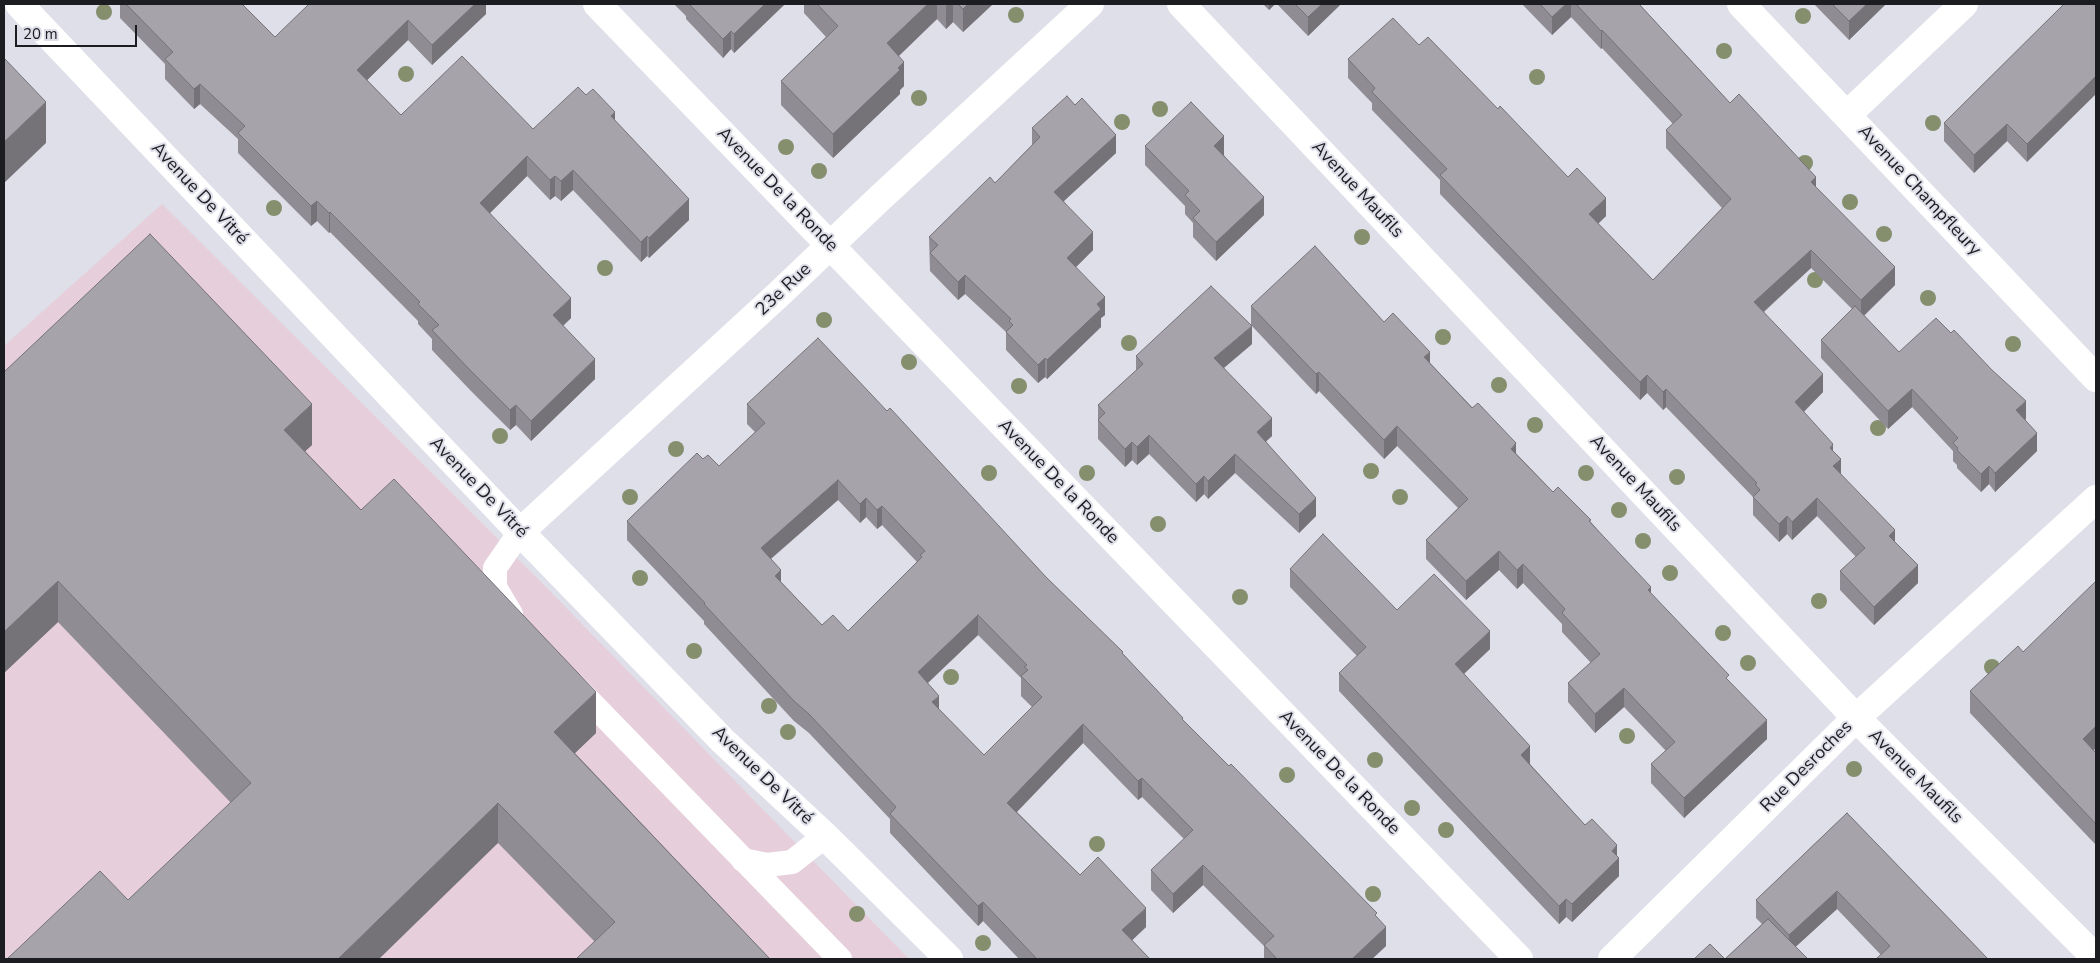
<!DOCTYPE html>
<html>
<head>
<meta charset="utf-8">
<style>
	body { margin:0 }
	#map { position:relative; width:2100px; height:963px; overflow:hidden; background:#dedfe9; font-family:"Nunito Sans",sans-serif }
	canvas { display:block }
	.frame { position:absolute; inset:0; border:5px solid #1c1d20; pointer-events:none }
	.scale { position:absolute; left:15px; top:25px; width:122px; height:22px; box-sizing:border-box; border:2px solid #1c1d20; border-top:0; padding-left:6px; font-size:15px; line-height:18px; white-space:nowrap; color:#1c1d20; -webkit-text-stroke:4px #dedfe9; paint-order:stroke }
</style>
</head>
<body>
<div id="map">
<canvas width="2100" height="963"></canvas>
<div class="frame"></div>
<div class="scale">20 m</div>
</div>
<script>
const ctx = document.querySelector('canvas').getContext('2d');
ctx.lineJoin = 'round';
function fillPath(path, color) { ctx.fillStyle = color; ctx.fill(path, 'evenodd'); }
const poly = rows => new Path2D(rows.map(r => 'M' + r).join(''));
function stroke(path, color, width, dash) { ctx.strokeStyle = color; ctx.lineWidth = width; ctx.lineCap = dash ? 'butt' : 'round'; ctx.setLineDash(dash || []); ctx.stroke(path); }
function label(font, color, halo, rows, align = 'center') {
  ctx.font = font + ' "Nunito Sans",sans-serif'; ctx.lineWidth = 4; ctx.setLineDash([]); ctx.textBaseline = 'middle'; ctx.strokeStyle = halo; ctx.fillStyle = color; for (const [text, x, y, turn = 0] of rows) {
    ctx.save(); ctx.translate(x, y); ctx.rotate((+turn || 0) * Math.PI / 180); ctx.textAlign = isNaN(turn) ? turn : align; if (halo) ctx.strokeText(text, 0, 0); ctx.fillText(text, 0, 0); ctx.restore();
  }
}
const medical = poly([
	[162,204,539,580,909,959,4,959,4,346]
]);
const service = poly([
	[511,614,495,587,495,568,520,532],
	[574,685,840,959],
	[743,860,767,865,792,862,825,836]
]);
const minor = poly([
	[19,4,520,532,723,741,825,836,949,959],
	[597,4,1519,959],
	[1181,4,1856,718,2096,958],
	[1741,4,2096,378],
	[1847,115,1964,4],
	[520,532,779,294,880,198,1090,4],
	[1612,959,1856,718,2096,499]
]);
const trees = [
	[104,12],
	[1016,15],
	[1803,16],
	[1724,51],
	[406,74],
	[1537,77],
	[919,98],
	[1160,109],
	[1122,122],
	[1933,123],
	[786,147],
	[1805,163],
	[819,171],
	[1850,202],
	[274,208],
	[1884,234],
	[1362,237],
	[605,268],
	[1815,280],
	[1928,298],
	[824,320],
	[1443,337],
	[1129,343],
	[2013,344],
	[909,362],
	[1499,385],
	[1019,386],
	[1535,425],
	[1878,428],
	[500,436],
	[676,449],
	[1371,471],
	[989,473],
	[1087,473],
	[1586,473],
	[1677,477],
	[630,497],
	[1400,497],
	[1619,510],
	[1158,524],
	[1643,541],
	[1670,573],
	[640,578],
	[1240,597],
	[1819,601],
	[1723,633],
	[694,651],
	[1748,663],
	[1992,667],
	[951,677],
	[769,706],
	[788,732],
	[1627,736],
	[1375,760],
	[1854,769],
	[1287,775],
	[1412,808],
	[1446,830],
	[1097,844],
	[1373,894],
	[857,914],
	[983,943]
];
const wall = poly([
	[120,4,242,4,275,37,486,4,486,14,432,65,408,40,367,80,401,115,533,129,586,95,615,121,689,220,649,258,647,256,641,262,573,190,561,201,555,196,550,200,527,176,490,213,571,318,563,326,595,379,531,441,516,425,510,430,470,390,432,350,432,339,418,324,418,321,330,232,329,233,317,221,311,226,238,153,238,139,200,104,194,109,165,79,165,64,120,18],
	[674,4,785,4,734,53,731,49,723,58,686,19,686,16],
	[804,4,993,4,963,32,953,22,946,29,937,19,899,56,904,86,900,90,900,94,833,158,781,105,781,81,826,37,804,13],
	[1263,4,1275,4,1269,10],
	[1277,4,1341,4,1308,36],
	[1522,4,1639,4,1730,103,1816,187,1895,285,1864,316,1899,352,2026,419,2025,420,2037,451,1995,492,1989,484,1981,492,1957,468,1957,465,1953,461,1953,451,1912,407,1888,429,1821,358,1821,340,1852,309,1811,268,1764,312,1823,392,1804,412,1833,451,1841,474,1895,543,1918,583,1874,625,1840,590,1840,571,1856,557,1817,516,1792,540,1787,534,1779,542,1753,515,1753,497,1666,407,1663,410,1647,393,1640,400,1440,194,1440,180,1372,110,1372,103,1348,78,1348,59,1419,45,1498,109,1606,216,1598,224,1653,280,1722,208,1666,148,1666,130,1673,124,1602,48,1601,49,1571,17,1552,35],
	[1814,4,1886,4,1849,40],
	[2064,4,2027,162,2007,141,1974,173,1944,141,1944,123],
	[1032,128,1116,153,1064,201,1093,250,1076,267,1105,315,1101,318,1101,327,1047,379,1045,377,1038,383,1006,350,1006,332,965,294,958,300,930,271,929,237,995,183,1032,145],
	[1145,146,1224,155,1264,215,1216,261,1193,237,1193,223,1185,214,1185,206,1145,165],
	[1251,306,1384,322,1430,363,1553,492,1591,522,1651,594,1729,681,1767,739,1684,818,1651,783,1651,764,1666,751,1624,707,1595,733,1568,702,1568,683,1591,663,1562,632,1562,624,1523,583,1517,589,1499,570,1466,600,1426,559,1426,540,1458,508,1397,446,1384,459,1319,391,1316,394,1251,325],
	[1252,344,1224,368,1272,436,1266,441,1316,516,1299,533,1235,473,1208,499,1204,494,1196,502,1149,454,1137,465,1132,460,1125,467,1098,439,1098,405,1136,371,1136,356],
	[4,372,312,445,305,451,361,510,596,733,575,753,770,959,595,942,498,843,128,900,231,803,58,622,5,672,4,671],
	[747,404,887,411,1046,577,1123,654,1183,720,1377,918,1386,946,1372,959,1264,959,1264,946,1203,885,1173,913,1151,890,1151,870,1184,839,1142,797,1138,800,1083,743,1017,812,1080,875,1146,927,1132,940,1150,959,1019,959,983,921,978,926,890,833,890,819,809,733,794,721,704,624,704,621,627,540,627,521,703,459,719,466,755,432,747,424],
	[838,500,860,523,866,517,877,529,882,525,917,562,848,631,822,625,781,582,771,559],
	[978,635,1021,678,1021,696,1032,707,984,755,939,710,928,683],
	[1290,569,1397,610,1490,649,1464,674,1530,764,1585,825,1617,856,1619,876,1572,922,1566,917,1559,924,1339,691,1339,673,1357,656,1290,587],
	[1970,691,2094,750,2096,753,2096,845,1970,713],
	[1847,813,1988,959,1881,955,1837,909,1795,947,1725,959,1762,924,1756,918,1756,900]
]);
const shadedWall = poly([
	[475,4,486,4,486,14,432,65,432,45],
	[765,4,785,4,734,53,734,34],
	[928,4,937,4,937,19,887,67,887,43],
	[948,4,953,4,953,22,946,29,946,5],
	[968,4,993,4,963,32,963,9],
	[1269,4,1275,4,1269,10],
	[1322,4,1341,4,1308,36,1308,17],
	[1566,4,1571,4,1571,17,1552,35,1552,17],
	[1867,4,1886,4,1849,40,1849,21],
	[408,20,408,40,357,90,357,70],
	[1602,30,1602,48,1601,49,1601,31],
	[731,31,731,49,723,58,723,39],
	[904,62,904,86,900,90,900,94,833,158,833,134],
	[2096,76,2096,94,2027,162,2027,144],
	[200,84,200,104,194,109,194,89],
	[46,102,46,143,4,183,4,142],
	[615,112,615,132,611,116],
	[2007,124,2007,141,1974,173,1974,155],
	[1116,135,1116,153,1054,210,1054,192],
	[1224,136,1224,155,1214,164,1214,146],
	[527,156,527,176,480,223,480,203],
	[573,170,573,190,561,201,561,181],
	[555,176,555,196,550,200,550,180],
	[1816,177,1816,195,1811,182],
	[1264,197,1264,215,1216,261,1216,242],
	[1606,198,1606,216,1589,232,1589,214],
	[689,199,689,220,649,258,649,238],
	[317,201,317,221,311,226,311,206],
	[330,212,330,232,329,233,329,213],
	[1093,232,1093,250,1067,276,1067,258],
	[647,236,647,256,641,262,641,242],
	[1811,250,1811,268,1754,320,1754,302],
	[1895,267,1895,285,1861,318,1861,300],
	[965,275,965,294,958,300,958,282],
	[1105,297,1105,315,1101,318,1101,327,1047,379,1047,360,1097,304],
	[571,298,571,318,553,335,553,315],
	[1252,326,1252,344,1214,376,1214,358],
	[1430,352,1430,371,1424,357],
	[1045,358,1045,377,1038,383,1038,365],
	[595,359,595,379,531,441,531,421],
	[1319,372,1319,391,1316,394,1316,374],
	[1823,374,1823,392,1795,420,1795,402],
	[1647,375,1647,393,1640,400,1640,382],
	[1666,389,1666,407,1663,410,1663,392],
	[1912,389,1912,407,1888,429,1888,411],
	[2026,401,2026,419,2016,428,2016,410],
	[312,404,312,445,284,471,284,430],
	[516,405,516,425,510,430,510,410],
	[1272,418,1272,436,1257,450,1257,432],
	[1397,426,1397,446,1384,459,1384,440],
	[2037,433,2037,451,1995,492,1995,473],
	[1149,435,1149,454,1137,465,1137,447],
	[1132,442,1132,460,1125,467,1125,449],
	[1516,443,1516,462,1511,449],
	[1833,444,1833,462,1830,448],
	[1235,454,1235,473,1208,499,1208,481],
	[1841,459,1841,477,1833,466],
	[1989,466,1989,484,1981,492,1981,474],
	[1204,476,1204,494,1196,502,1196,484],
	[838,480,838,500,761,567,761,548],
	[866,498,866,517,860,523,860,504],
	[1316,498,1316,516,1299,533,1299,514],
	[1817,498,1817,516,1792,540,1792,522],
	[882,506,882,525,877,529,877,510],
	[1787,516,1787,534,1779,542,1779,524],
	[1895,530,1895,548,1889,536],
	[1499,551,1499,570,1466,600,1466,581],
	[1523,564,1523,583,1517,589,1517,570],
	[1918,565,1918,583,1874,625,1874,607],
	[781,570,781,589,775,576],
	[58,581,58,622,5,672,5,631],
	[1651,587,1651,606,1648,590],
	[978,615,978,635,918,692,918,672],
	[1490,631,1490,649,1455,682,1455,664],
	[1624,688,1624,707,1595,733,1595,714],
	[596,692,596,733,554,773,554,732],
	[939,696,939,715,932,702],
	[1767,720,1767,739,1684,818,1684,798],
	[1083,724,1083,743,1007,822,1007,803],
	[2096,726,2096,748,2083,761,2083,739],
	[1530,746,1530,764,1521,773,1521,755],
	[1142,778,1142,797,1138,800,1138,781],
	[498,803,498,843,379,959,338,959],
	[1617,845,1617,859,1619,858,1619,876,1572,922,1572,904,1612,851],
	[1203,865,1203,885,1173,913,1173,894],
	[1837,891,1837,909,1789,953,1789,935],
	[1566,899,1566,917,1559,924,1559,906],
	[983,902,983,921,978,926,978,906],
	[1146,908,1146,927,1122,950,1122,930],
	[1386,927,1386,946,1372,959,1352,959]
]);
const building = poly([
	[126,4,242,4,275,37,309,4,475,4,432,45,408,20,357,70,401,115,462,56,533,129,578,87,586,95,593,89,615,112,611,116,689,199,649,238,647,236,641,242,573,170,561,181,555,176,550,180,527,156,480,203,571,298,553,315,595,359,531,421,516,405,510,410,470,370,432,330,439,325,418,304,420,302,330,212,329,213,317,201,311,206,238,133,245,126,200,84,194,89,165,59,173,52,126,4],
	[689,4,765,4,734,34,731,31,723,39,689,4],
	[817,4,928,4,887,43,904,62,898,68,900,70,833,134,781,81,838,26,817,4],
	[958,4,968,4,963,9,958,4],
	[1295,4,1322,4,1308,17,1295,4],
	[1540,4,1566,4,1552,17,1540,4],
	[1576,4,1639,4,1730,103,1739,94,1816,177,1811,182,1895,267,1861,300,1811,250,1754,302,1823,374,1795,402,1833,444,1830,448,1841,459,1833,466,1895,530,1889,536,1918,565,1874,607,1840,571,1865,548,1817,498,1792,522,1787,516,1779,524,1753,497,1760,490,1755,484,1757,483,1666,389,1663,392,1647,375,1640,382,1440,175,1447,169,1372,92,1375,88,1348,59,1393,18,1419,45,1428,37,1498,109,1500,106,1568,177,1577,168,1606,198,1589,214,1653,280,1731,199,1666,130,1682,115,1602,30,1601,31,1576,4],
	[1832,4,1867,4,1849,21,1832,4],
	[2064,4,2096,4,2096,76,2027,144,2007,124,1974,155,1944,123,2064,4],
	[4,58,46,102,4,142,4,58],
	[1067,96,1075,105,1082,98,1116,135,1054,192,1093,232,1067,258,1105,297,1097,304,1101,309,1047,360,1045,358,1038,365,1006,332,1013,325,1009,321,1011,319,965,275,958,282,930,253,938,245,929,237,990,177,995,183,1040,137,1032,128,1067,96],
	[1191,102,1224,136,1214,146,1264,197,1216,242,1193,218,1200,211,1185,195,1189,191,1145,146,1191,102],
	[150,234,312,404,284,430,361,510,394,479,596,692,554,732,770,959,576,959,615,922,498,803,338,959,7,959,100,871,128,900,251,783,58,581,5,631,4,630,4,372,150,234],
	[1315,246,1384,322,1393,313,1430,352,1424,357,1472,408,1478,403,1516,443,1511,449,1553,492,1558,487,1591,520,1589,521,1651,587,1648,590,1729,675,1726,678,1767,720,1684,798,1651,764,1675,742,1624,688,1595,714,1568,683,1600,654,1562,613,1565,609,1523,564,1517,570,1499,551,1466,581,1426,540,1468,499,1397,426,1384,440,1319,372,1316,374,1251,306,1315,246],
	[1211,286,1252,326,1214,358,1272,418,1257,432,1316,498,1299,514,1235,454,1208,481,1204,476,1196,484,1149,435,1137,447,1132,442,1125,449,1098,420,1105,413,1098,405,1143,364,1136,356,1211,286],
	[1855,306,1899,352,1936,318,1951,333,1954,330,1992,370,2026,401,2016,410,2037,433,1995,473,1989,466,1981,474,1957,450,1958,448,1953,443,1958,438,1912,389,1888,411,1821,340,1855,306],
	[818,338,887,411,890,408,1046,577,1123,652,1122,653,1183,718,1182,719,1229,766,1231,764,1377,913,1375,915,1386,927,1352,959,1277,959,1264,945,1274,936,1203,865,1173,894,1151,870,1193,830,1142,778,1138,781,1083,724,1007,803,1080,875,1098,857,1146,908,1122,930,1150,959,1037,959,983,902,978,906,890,814,896,807,809,714,794,701,704,604,705,603,627,521,697,453,703,459,708,455,719,466,765,423,747,404,818,338],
	[838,480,860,504,866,498,877,510,882,506,925,551,920,555,922,557,848,631,833,615,822,625,775,576,781,570,761,548,838,480],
	[978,615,1027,665,1024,667,1028,670,1021,676,1042,697,984,755,932,702,939,696,918,672,978,615],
	[1323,534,1397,610,1434,574,1490,631,1455,664,1530,746,1521,755,1585,825,1592,819,1617,845,1612,851,1619,858,1572,904,1566,899,1559,906,1339,673,1366,647,1290,569,1323,534],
	[2096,581,2096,726,2083,739,2096,753,2096,824,1970,691,2018,646,2023,652,2096,581],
	[1847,813,1988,959,1876,959,1890,946,1837,891,1789,935,1756,900,1847,813],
	[1768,919,1808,959,1694,959,1710,944,1725,959,1768,919]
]);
const streetNames = [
	["Avenue De la Ronde",777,190,46],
	["Avenue Maufils",1357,190,47],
	["Avenue Champfleury",1919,191,47],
	["Avenue De Vitré",199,194,47],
	["23e Rue",784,290,-43],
	["Avenue De la Ronde",1058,482,46],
	["Avenue Maufils",1635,484,47],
	["Avenue De Vitré",478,488,46],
	["Rue Desroches",1807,767,-45],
	["Avenue De la Ronde",1339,773,46],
	["Avenue De Vitré",762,776,44],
	["Avenue Maufils",1915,777,45]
];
fillPath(medical, '#e6cfda');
stroke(service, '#fff', 24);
stroke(minor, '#fff', 28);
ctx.fillStyle = '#858e6d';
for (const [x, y] of trees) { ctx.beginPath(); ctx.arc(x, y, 8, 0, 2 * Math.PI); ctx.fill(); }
fillPath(wall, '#908c93');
fillPath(shadedWall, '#757278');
fillPath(building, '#a7a3ab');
stroke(building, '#757278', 1);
label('18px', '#1c1d20', '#dedfe9', streetNames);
</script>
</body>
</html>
